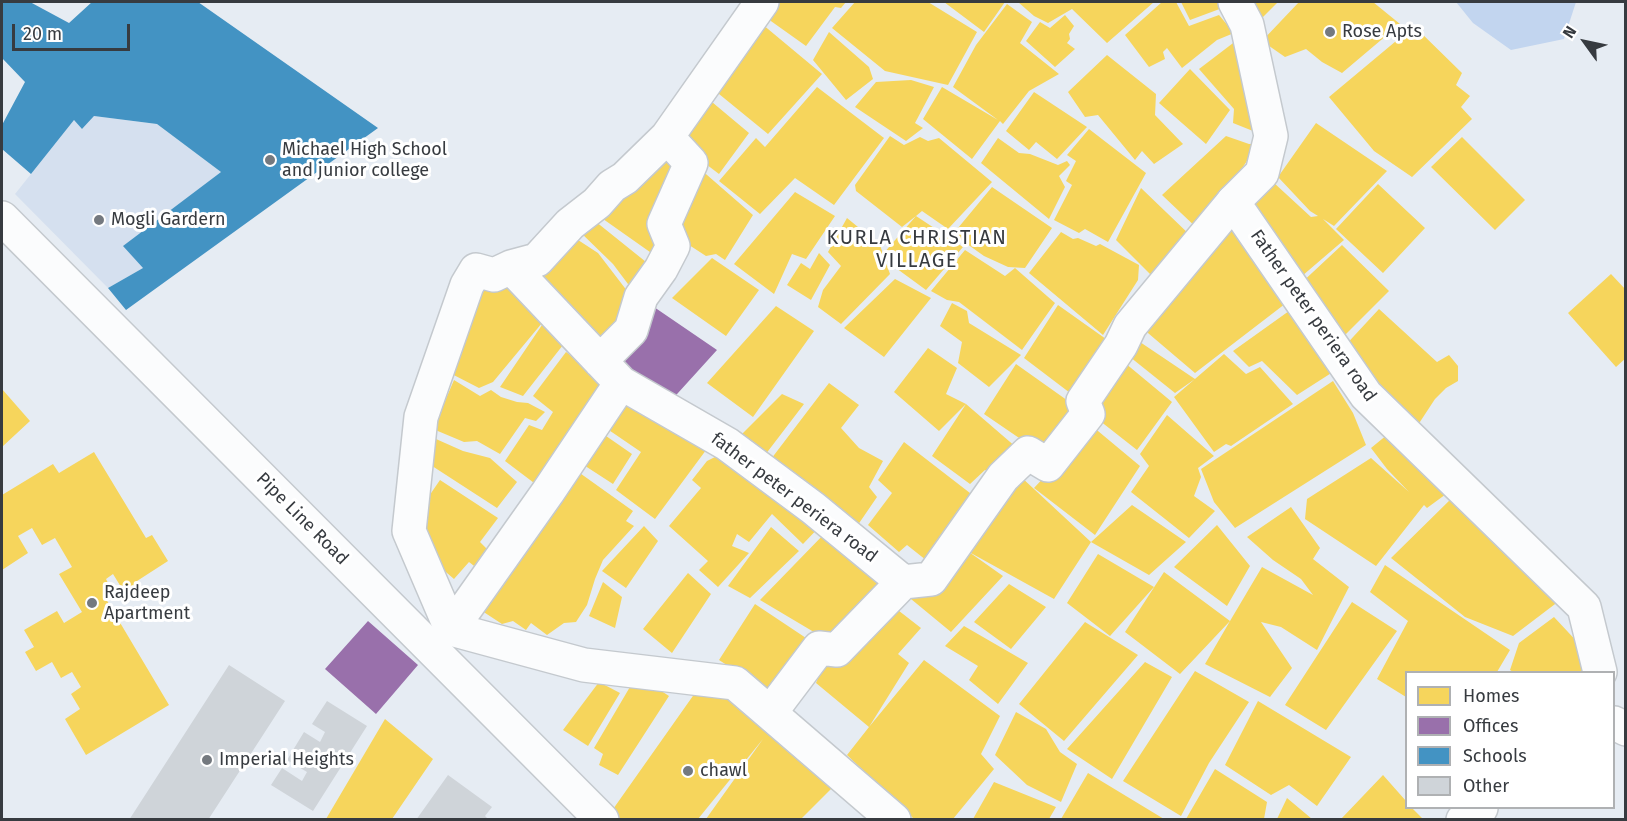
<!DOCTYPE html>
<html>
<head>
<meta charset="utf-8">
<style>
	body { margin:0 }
	#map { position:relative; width:1627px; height:821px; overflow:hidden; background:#e6ecf3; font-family:"Fira Sans",sans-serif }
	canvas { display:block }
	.frame { position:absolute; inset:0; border:3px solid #373b40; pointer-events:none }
	.legend { position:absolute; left:1405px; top:671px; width:210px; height:138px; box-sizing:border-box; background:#fff; border:2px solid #afb1b3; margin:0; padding:8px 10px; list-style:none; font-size:18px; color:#373b40 }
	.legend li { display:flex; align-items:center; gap:12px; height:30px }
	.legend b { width:30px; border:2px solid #afb1b3 }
	.north { position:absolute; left:1555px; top:12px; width:60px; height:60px; -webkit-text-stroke:4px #fff; paint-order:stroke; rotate:303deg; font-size:16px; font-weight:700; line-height:24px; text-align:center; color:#373b40 }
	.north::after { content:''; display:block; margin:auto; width:21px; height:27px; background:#373b40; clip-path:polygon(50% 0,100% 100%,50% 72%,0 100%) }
	.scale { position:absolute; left:12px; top:24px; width:118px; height:27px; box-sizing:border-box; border:3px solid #373b40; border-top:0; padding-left:8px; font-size:18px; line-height:21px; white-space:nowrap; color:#373b40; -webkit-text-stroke:4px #fff; paint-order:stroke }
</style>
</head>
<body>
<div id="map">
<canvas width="1627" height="821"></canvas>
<div class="frame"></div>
<ul class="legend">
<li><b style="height:16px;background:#f6d55c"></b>Homes</li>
<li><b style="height:16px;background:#9970ab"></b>Offices</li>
<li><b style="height:16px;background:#4393c3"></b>Schools</li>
<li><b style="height:16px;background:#cfd4d9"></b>Other</li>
</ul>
<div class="north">N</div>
<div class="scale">20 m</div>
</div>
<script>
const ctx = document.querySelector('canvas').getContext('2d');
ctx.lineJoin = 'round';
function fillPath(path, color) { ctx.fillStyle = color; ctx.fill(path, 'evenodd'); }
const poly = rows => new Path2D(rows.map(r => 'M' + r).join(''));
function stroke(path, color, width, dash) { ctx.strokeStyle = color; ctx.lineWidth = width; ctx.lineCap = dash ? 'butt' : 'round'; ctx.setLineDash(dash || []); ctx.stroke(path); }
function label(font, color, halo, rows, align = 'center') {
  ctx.font = font + ' "Fira Sans",sans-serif'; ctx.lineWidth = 6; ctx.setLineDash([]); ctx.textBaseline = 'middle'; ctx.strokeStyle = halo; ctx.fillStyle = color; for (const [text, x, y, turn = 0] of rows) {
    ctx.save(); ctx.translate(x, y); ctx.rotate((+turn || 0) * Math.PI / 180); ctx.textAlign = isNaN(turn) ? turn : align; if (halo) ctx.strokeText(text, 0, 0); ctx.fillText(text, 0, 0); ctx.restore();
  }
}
const built = poly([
	[94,116,157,124,221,172,124,246,143,268,108,288,15,194,74,120,82,129]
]);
const green = poly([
	[1456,2,1576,2,1564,39,1511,50,1473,23]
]);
const homes = poly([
	[770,2,846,2,841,8,835,7,806,46,761,14],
	[855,2,928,2,977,32,948,85,885,71,832,28],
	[944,2,1005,2,984,32],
	[1018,2,1154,2,1107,43,1072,9,1048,23,1034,16],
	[1162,2,1176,2,1189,26,1219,15,1234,33,1217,40,1182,68,1167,48,1163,52,1165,59,1149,67,1125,35],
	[1181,2,1223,2,1225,7,1190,20],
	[1247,2,1278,2,1260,20],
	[1299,2,1373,2,1400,24,1342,73,1322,62,1306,49,1285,57,1262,41],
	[1007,4,1032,22,1020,43,1059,74,1029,91,1003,124,1000,121,972,159,923,119,942,87,998,120,953,87,976,45],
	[1065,15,1074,26,1069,34,1070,39,1067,43,1075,49,1055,67,1026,41,1040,22,1050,28],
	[756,19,822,74,768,134,708,85],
	[1414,26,1462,73,1456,85,1470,96,1461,107,1472,119,1412,177,1374,151,1329,97],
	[829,32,869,67,873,79,846,100,813,60],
	[1241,37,1263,135,1233,123,1234,109,1199,69],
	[1107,55,1156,94,1155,115,1183,144,1154,164,1142,151,1135,160,1098,115,1085,117,1068,92],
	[1190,69,1230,110,1206,144,1159,103],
	[911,80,934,87,915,123,923,128,906,141,855,107,876,82],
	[817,87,884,138,834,205,795,178,760,214,719,181,756,138,765,147],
	[1034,92,1087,127,1057,159,1036,142,1029,150,1006,131],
	[706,97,749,133,719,174,677,142],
	[1316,123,1387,171,1334,226,1323,219,1344,240,1295,282,1245,210,1273,182,1311,217,1318,216,1310,211,1278,177],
	[1089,129,1146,173,1108,242,1085,229,1079,233,1054,220,1072,185,1066,181,1076,161,1067,155],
	[890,136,904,145,920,137,928,141,939,138,992,182,948,229,922,211,916,216,963,247,926,290,885,260,890,274,841,324,818,307,823,290,841,266,828,252,847,218,880,245,883,254,916,216,902,227,856,191,855,185],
	[1226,136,1249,144,1262,144,1255,149,1200,231,1162,195],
	[1462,137,1525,200,1495,230,1431,167],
	[998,138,1019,153,1030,154,1058,165,1067,161,1070,165,1059,176,1065,187,1049,219,981,163],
	[664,151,680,170,657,257,596,214],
	[699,168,753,215,725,260,716,254,706,256,669,232],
	[1378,184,1425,228,1383,273,1336,229],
	[992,187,1052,228,1025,268,1008,267,984,256,953,234],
	[1141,188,1192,237,1155,279,1116,240],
	[795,192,835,216,806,259,792,254,774,294,734,264],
	[1226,214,1294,297,1195,373,1135,322],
	[590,217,646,262,634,292,613,264,578,230],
	[1061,232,1073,239,1078,238,1096,246,1100,244,1139,265,1138,280,1103,335,1029,273],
	[575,238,598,253,631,296,625,328,599,349,533,279],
	[1342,245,1389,291,1339,341,1298,286],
	[965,250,1005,276,1015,268,1055,303,1022,350,959,302,947,300,931,291],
	[819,253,830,265,811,300,787,285,801,263,810,269],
	[712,258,759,290,726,336,672,298],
	[1611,274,1626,290,1626,358,1616,367,1568,313],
	[507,278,547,317,493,382,479,388,444,370,475,289],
	[895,279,931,298,884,357,844,328],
	[952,303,967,311,969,323,1021,355,989,387,958,363,962,342,940,326],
	[1058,305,1113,344,1078,399,1024,358],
	[776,306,814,331,753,417,707,383],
	[1296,306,1336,370,1297,395,1262,361,1249,367,1233,351],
	[1379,309,1437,362,1449,355,1458,366,1458,381,1446,388,1435,399,1414,431,1341,350],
	[542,325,563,345,523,396,500,387],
	[1137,340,1195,379,1175,393,1130,357],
	[928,348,957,368,946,394,966,404,939,431,894,392],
	[566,352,612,384,546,492,505,461,529,425,542,430,553,412,533,396],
	[1224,354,1246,374,1260,367,1293,404,1231,446,1226,444,1214,452,1174,397],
	[1119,358,1172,402,1137,450,1095,417],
	[1016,364,1078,408,1044,455,984,414],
	[454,380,480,396,491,390,501,397,517,402,528,403,545,412,536,421,525,418,500,454,477,441,464,442,433,429],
	[1333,381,1353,413,1366,445,1235,528,1214,502,1201,469],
	[829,383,859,405,841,428,859,448,883,461,869,487,877,497,851,535,768,463],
	[626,387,712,442,655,519,616,490,641,452,600,424],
	[2,389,30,421,2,447],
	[782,394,804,404,762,459,735,441],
	[966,404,1024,454,1002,475,985,470,970,484,932,456],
	[1167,415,1214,456,1198,468,1201,477,1194,496,1215,511,1189,538,1131,492,1149,466,1140,454],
	[1092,426,1140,466,1095,535,1034,488],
	[596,429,632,454,613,484,576,460],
	[1393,430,1457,486,1427,508,1424,505,1376,566,1305,519,1307,499,1371,458,1409,492,1387,469,1371,448],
	[436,439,463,451,490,458,517,482,497,508,426,462],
	[904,442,979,500,931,564,907,545,899,552,868,525,892,493,878,480],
	[727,451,824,522,803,544,772,514,749,542,737,534,732,546,749,553,718,587,699,570,708,561,669,526,701,488,692,480,707,461],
	[94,452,146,538,152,535,168,561,137,581,140,587,126,595,113,574,106,579,111,589,103,594,169,705,86,755,65,719,80,709,71,694,81,687,72,672,61,678,52,662,36,671,25,652,34,647,24,630,57,611,64,623,82,612,59,574,72,567,55,538,42,545,32,528,18,536,28,553,2,570,2,495,53,464,59,473],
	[577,471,633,511,626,521,634,526,603,560,595,579,587,605,576,622,564,623,547,635,531,623,526,630,513,621,502,624,476,607],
	[1020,476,1091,542,1054,599,969,552,1003,576,951,632,911,599,967,551],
	[440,480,498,518,480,542,490,552,478,569,469,562,454,579,426,555,416,515],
	[1454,496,1563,598,1513,636,1465,617,1391,558],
	[1132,505,1186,542,1149,575,1091,542],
	[1291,507,1320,548,1313,559,1349,587,1317,650,1281,627,1261,622,1292,668,1270,697,1205,664,1230,621,1180,674,1125,632,1164,572,1230,621,1262,567,1313,595,1301,579,1273,560,1247,537],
	[1217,525,1250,566,1227,606,1174,567],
	[644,526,658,541,626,588,602,571],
	[771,527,799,551,750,598,728,586],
	[827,531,888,581,829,641,760,600],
	[1098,554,1154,587,1110,636,1067,603],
	[1385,565,1510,650,1497,672,1407,672,1406,697,1377,679,1408,621,1370,592],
	[688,573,711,594,672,653,643,629],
	[603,582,622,597,615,628,589,616],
	[1009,584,1046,607,1011,649,974,622],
	[1352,602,1397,631,1326,730,1285,705],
	[755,604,812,642,776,697,719,660],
	[894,607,921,628,898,654,909,663,869,727,924,660,1000,716,981,754,994,769,953,819,914,819,847,755,869,727,816,683,826,658],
	[1554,617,1582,647,1587,672,1513,672,1510,670,1519,643],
	[1085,622,1138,655,1064,741,1019,704],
	[964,626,1028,663,998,704,969,680,978,666,945,646],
	[1145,662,1172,677,1112,779,1067,749],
	[1195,671,1249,702,1209,763,1181,816,1123,781],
	[637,675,669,696,618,775,599,765,603,754,594,748],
	[599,682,620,693,588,746,563,730],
	[695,693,731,696,833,787,801,819,706,819,763,739,698,819,619,819,611,812],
	[1258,701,1351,757,1317,806,1289,785,1271,795,1225,765],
	[1016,712,1046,729,1060,752,1077,764,1061,802,1027,785,995,755],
	[385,719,433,759,392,819,326,819],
	[1215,769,1267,802,1264,819,1186,819],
	[1088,773,1164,819,1061,819],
	[1383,775,1406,801,1406,808,1412,808,1423,819,1341,819],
	[994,782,1056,807,1049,819,973,819],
	[1287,798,1312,819,1277,819]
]);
const offices = poly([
	[654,307,717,350,668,404,616,359],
	[368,621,418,665,376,714,325,669]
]);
const schools = poly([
	[3,2,30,2,69,23,92,2,198,2,378,128,126,310,108,288,143,268,123,246,221,172,157,124,94,116,82,129,74,120,31,174,2,149,2,125,25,82,2,58]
]);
const building = poly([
	[229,665,285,701,208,820,129,820],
	[327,701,367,726,313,811,271,785,282,768,302,781,307,772,287,760,304,732,320,742,325,732,312,724],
	[448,775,492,807,485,816,489,820,416,820]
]);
const pedestrian = poly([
	[511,267,621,383,548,492,451,629,409,531,421,417,467,285,476,270,494,275,511,267],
	[511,267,537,260,570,224,597,203,612,186,625,178,667,137,762,2],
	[600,361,631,330,641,297,661,269,673,246,664,224,691,163,667,137],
	[621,383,727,444,813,508,903,582,837,650,819,648,770,713],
	[903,582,931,579,1003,477,1028,453,1048,465,1088,414,1083,401,1121,345,1130,326,1233,202],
	[451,629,584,665,735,683,894,820]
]);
const minor = poly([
	[1235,2,1247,25,1271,136,1262,173,1233,202,1366,395,1584,607,1600,672],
	[2,218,602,820],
	[1614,723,1626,729],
	[1463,820,1481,808]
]);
const markers = [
	[1330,32,6,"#74797f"],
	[270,160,6,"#74797f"],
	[99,220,6,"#74797f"],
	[92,603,6,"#74797f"],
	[207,760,6,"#74797f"],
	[688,771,6,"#74797f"]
];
const poiNames = [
	["Rose Apts",1342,32],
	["Michael High School",282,150],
	["and junior college",282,171],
	["Mogli Gardern",111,220],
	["Rajdeep",104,593],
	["Apartment",104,614],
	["Imperial Heights",219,760],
	["chawl",700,771]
];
const streetNames = [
	["Father peter periera road",1313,316,55],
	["father peter periera road",794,498,37],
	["Pipe Line Road",302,519,45]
];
const neighbourhoodNames = [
	["KURLA CHRISTIAN",917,238],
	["VILLAGE",917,261]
];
fillPath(built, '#d5e0ef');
fillPath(green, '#c2d5ef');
fillPath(homes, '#f6d55c');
fillPath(offices, '#9970ab');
fillPath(schools, '#4393c3');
fillPath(building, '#cfd4d9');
stroke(pedestrian, '#c4c9ce', 36);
stroke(minor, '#c4c9ce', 36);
stroke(pedestrian, '#fbfcfd', 33);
stroke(minor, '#fbfcfd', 33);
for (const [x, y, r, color] of markers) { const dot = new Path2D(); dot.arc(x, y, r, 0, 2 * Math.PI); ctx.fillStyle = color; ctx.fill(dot); stroke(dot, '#fff', 2); }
label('18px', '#373b40', '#fff', poiNames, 'left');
label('18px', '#373b40', '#fff', streetNames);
ctx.letterSpacing = '1.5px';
label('20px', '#373b40', '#fff', neighbourhoodNames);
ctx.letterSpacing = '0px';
</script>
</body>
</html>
